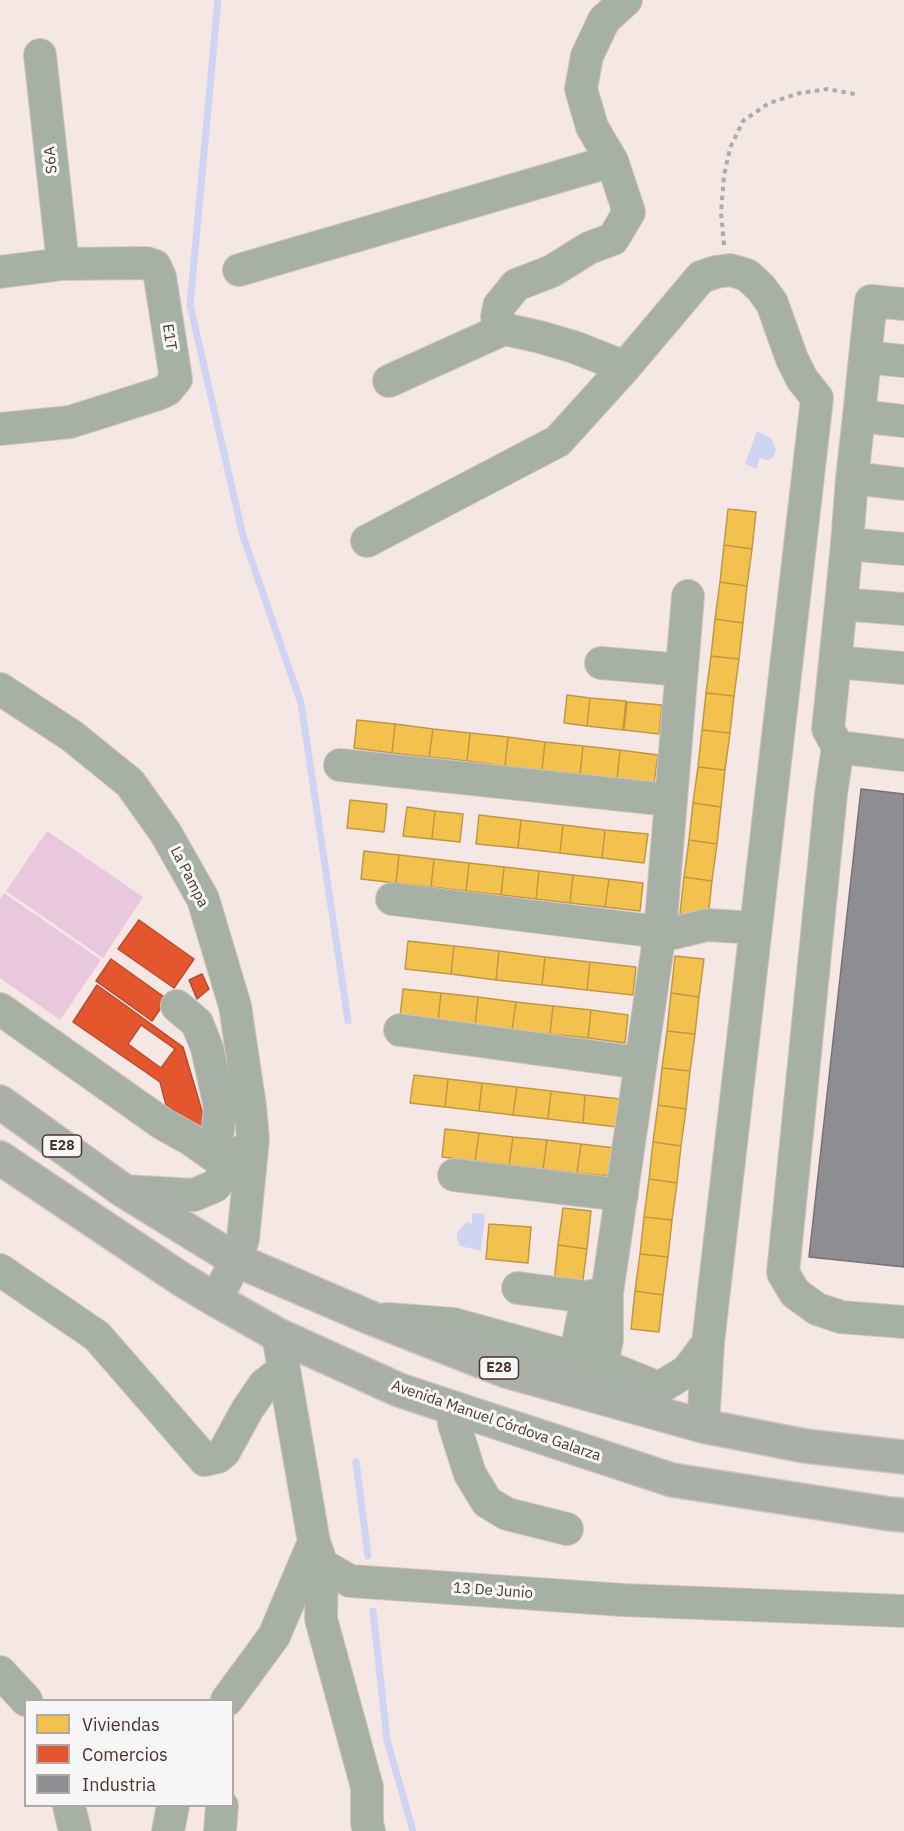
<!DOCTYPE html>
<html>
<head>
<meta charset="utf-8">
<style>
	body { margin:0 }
	#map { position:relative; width:904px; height:1831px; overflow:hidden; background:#f5e7e4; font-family:"IBM Plex Sans",sans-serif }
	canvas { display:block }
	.legend { position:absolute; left:24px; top:1699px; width:210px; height:108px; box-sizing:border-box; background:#f6f6f6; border:2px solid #b2a8a6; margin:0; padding:8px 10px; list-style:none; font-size:18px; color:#4c342f }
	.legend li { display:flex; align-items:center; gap:12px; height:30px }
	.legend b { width:30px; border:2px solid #b2a8a6 }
</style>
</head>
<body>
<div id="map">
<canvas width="904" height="1831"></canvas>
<ul class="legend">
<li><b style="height:16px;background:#f2c14e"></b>Viviendas</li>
<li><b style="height:16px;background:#e4572e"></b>Comercios</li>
<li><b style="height:16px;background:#8d8d92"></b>Industria</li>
</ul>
</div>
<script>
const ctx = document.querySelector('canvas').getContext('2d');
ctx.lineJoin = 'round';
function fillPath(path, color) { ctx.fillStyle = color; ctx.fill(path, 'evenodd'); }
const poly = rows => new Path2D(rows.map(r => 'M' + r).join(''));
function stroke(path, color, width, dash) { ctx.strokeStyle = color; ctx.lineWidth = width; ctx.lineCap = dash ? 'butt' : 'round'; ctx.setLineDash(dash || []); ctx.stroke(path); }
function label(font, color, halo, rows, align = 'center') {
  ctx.font = font + ' "IBM Plex Sans",sans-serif'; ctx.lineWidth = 6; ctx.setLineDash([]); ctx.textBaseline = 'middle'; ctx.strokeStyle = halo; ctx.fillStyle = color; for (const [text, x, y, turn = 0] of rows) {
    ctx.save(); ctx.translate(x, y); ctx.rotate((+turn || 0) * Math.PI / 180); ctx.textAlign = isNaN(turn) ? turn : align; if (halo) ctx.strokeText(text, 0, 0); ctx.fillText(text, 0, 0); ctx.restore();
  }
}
const green = poly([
	[47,831,143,897,103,958,6,891],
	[4,893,101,960,60,1020,0,978,0,900]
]);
const water = poly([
	[757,431,771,438,776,449,773,458,767,460,760,458,756,469,745,464],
	[472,1213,485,1214,481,1251,460,1246,457,1239,457,1233,466,1222,472,1224]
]);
const homes = poly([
	[728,509,756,512,752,549,724,545,728,509],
	[724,545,752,549,747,586,720,582,724,545],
	[720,582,747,586,743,623,715,619,720,582],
	[715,619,743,623,739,659,711,656,715,619],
	[711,656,739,659,734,696,706,693,711,656],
	[706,693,734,696,730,733,702,730,706,693],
	[567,695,590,698,587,726,564,723,567,695],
	[590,698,626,701,623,730,587,726,590,698],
	[627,702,662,705,659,734,624,730,627,702],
	[357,720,395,724,392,753,354,748,357,720],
	[395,724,433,729,429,757,392,753,395,724],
	[433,729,470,733,467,761,429,757,433,729],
	[702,730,730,733,725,770,698,767,702,730],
	[470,733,508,737,505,766,467,761,470,733],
	[508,737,545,742,542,770,505,766,508,737],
	[545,742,583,746,580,774,542,770,545,742],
	[583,746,620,750,617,779,580,774,583,746],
	[620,750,658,755,654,783,617,779,620,750],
	[698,767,725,770,721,807,693,803,698,767],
	[350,800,387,804,384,832,347,828,350,800],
	[693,803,721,807,717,844,689,840,693,803],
	[407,807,435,811,432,839,403,836,407,807],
	[435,811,463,814,460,842,432,839,435,811],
	[479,815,521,820,518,848,476,844,479,815],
	[521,820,563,825,560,853,518,848,521,820],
	[563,825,605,830,602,858,560,853,563,825],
	[605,830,648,834,644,863,602,858,605,830],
	[689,840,717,844,712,881,684,877,689,840],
	[364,851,399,855,396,883,361,879,364,851],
	[399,855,434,859,431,887,396,883,399,855],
	[434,859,469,863,466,891,431,887,434,859],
	[469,863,504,867,501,895,466,891,469,863],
	[504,867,539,871,536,899,501,895,504,867],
	[539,871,573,875,570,903,536,899,539,871],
	[573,875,609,879,605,907,570,903,573,875],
	[684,877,712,881,708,917,680,914,684,877],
	[609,879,643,883,640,911,605,907,609,879],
	[408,941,454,946,451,974,405,969,408,941],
	[454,946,499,951,496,980,451,974,454,946],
	[499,951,545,957,542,985,496,980,499,951],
	[675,956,704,959,699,997,671,993,675,956],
	[545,957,590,962,587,990,542,985,545,957],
	[590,962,636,967,633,995,587,990,590,962],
	[403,989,441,993,438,1021,400,1017,403,989],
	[441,993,478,997,475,1026,438,1021,441,993],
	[671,993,699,997,695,1034,667,1031,671,993],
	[478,997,516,1002,512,1030,475,1026,478,997],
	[516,1002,553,1006,550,1034,512,1030,516,1002],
	[553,1006,591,1010,588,1038,550,1034,553,1006],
	[591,1010,628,1015,625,1043,588,1038,591,1010],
	[667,1031,695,1034,690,1071,662,1068,667,1031],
	[662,1068,690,1071,686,1109,658,1105,662,1068],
	[414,1075,448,1079,445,1107,410,1103,414,1075],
	[448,1079,482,1083,479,1111,445,1107,448,1079],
	[482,1083,517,1087,513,1115,479,1111,482,1083],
	[517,1087,551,1091,548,1119,513,1115,517,1087],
	[551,1091,585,1095,583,1123,548,1119,551,1091],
	[585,1095,620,1099,617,1127,583,1123,585,1095],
	[658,1105,686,1109,681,1146,653,1142,658,1105],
	[445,1129,479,1133,475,1161,442,1157,445,1129],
	[479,1133,513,1137,509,1165,475,1161,479,1133],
	[513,1137,547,1140,543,1169,509,1165,513,1137],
	[547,1140,581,1144,577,1173,543,1169,547,1140],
	[653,1142,681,1146,677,1183,649,1179,653,1142],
	[581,1144,615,1148,611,1176,577,1173,581,1144],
	[649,1179,677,1183,672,1220,644,1217,649,1179],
	[563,1208,591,1211,587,1249,558,1245,563,1208],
	[644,1217,672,1220,668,1257,640,1254,644,1217],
	[489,1224,531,1227,528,1263,486,1259,489,1224],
	[558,1245,587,1249,582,1287,554,1283,558,1245],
	[640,1254,668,1257,663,1295,635,1291,640,1254],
	[635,1291,663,1295,659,1332,631,1329,635,1291]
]);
const shops = poly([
	[139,920,194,959,174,988,118,949,139,920],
	[111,959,167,999,152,1021,96,981,111,959],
	[202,974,209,989,197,999,189,980,202,974],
	[97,985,183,1047,205,1121,202,1130,199,1130,166,1105,160,1082,73,1022,97,985],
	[141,1025,175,1049,161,1068,128,1044,141,1025]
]);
const industry = poly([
	[861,789,904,794,904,1267,809,1257,861,789]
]);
const stream = poly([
	[218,0,190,305,243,536,301,703,348,1021],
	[356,1462,368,1556],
	[373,1611,387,1740,413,1831]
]);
const path = poly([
	[724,245,721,212,724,176,730,148,743,121,769,103,800,93,828,89,859,95]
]);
const minor = poly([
	[40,55,63,264],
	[612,161,592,127,581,89,587,56,604,20,626,0],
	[239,270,612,161,629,212,613,239,589,248,552,271,516,285,499,306,497,317,504,329],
	[0,272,63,264,146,263,155,266,160,277,176,379,167,390,158,394,70,422,0,429],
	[865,357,871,301,904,304],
	[389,381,504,329,540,337,574,347,625,367],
	[859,416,865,357,904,361],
	[852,478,859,416,904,421],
	[367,541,558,441,625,367,701,277,716,272,730,270,747,275,761,288,772,303,792,359,802,379,817,398,708,1343,703,1426],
	[847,544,852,478,904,484],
	[841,604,847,544,904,549],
	[835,662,841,604,904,609],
	[601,663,682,670],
	[0,689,72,736,130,783,165,832,203,899,235,1006,250,1106,253,1139,243,1239,236,1260,216,1300],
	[838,747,828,729,835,662,904,668],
	[904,755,838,747,831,794,783,1273,795,1293,817,1309,841,1317,904,1322],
	[340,765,670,800],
	[392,899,660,932,674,933,707,925,756,928],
	[177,1006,197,1023,207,1048,220,1107,217,1140,210,1152],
	[0,1009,163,1124,190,1139,230,1167],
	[400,1030,640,1063],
	[454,1175,622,1195],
	[124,1191,194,1195,215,1186,243,1151],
	[0,1270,97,1336,205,1460,218,1457,224,1452,247,1410,264,1385,274,1377,285,1374],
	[518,1288,587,1297,607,1293],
	[387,1319,453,1324,602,1365,659,1388,687,1371,708,1343],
	[278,1335,314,1542,322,1565,350,1581,623,1600,904,1611],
	[575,1358,587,1297],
	[602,1365,607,1340,607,1293,660,932,688,596],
	[453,1408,454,1424,470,1474,487,1502,507,1514,567,1529],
	[322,1565,321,1619,367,1787,367,1823,369,1831],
	[0,1672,26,1700],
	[227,1700,274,1636,314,1542],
	[69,1806,75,1831],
	[168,1831,173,1806],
	[220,1831,222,1806]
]);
const major = poly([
	[0,1102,124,1191,236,1260,371,1318,506,1371,703,1426,805,1446,904,1457],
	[0,1158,181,1279,216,1300,278,1335,399,1390,672,1480,890,1514,904,1515]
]);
const shields = [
	[62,1146,39],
	[499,1368,39]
];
const shieldNames = [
	["E28",62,1146],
	["E28",499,1368]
];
const streetNames = [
	["S6A",51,160,-96],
	["E1T",169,337,81],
	["La Pampa",189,877,63],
	["Avenida Manuel Córdova Galarza",496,1421,19],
	["13 De Junio",493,1591,4]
];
fillPath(green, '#e9c8dd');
fillPath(water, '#cfd4f2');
fillPath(homes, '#f2c14e');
stroke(homes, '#c09745', 1.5);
fillPath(shops, '#e4572e');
stroke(shops, '#b64c2e', 1.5);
fillPath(industry, '#8d8d92');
stroke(industry, '#7a7274', 1.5);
stroke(stream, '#cfd4f2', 7);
stroke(minor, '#d2c4c1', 34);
stroke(major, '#d2c4c1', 36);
stroke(path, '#abaca5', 4, [4.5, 4.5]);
stroke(minor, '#a7b0a5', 32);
stroke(major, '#aab0a7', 33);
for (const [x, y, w] of shields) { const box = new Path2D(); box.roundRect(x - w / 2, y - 11, w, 22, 4.5); ctx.fillStyle = '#f6f6f6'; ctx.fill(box); stroke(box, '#4c342f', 1.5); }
label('bold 14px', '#4c342f', null, shieldNames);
label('15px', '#4c342f', '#f6f6f6', streetNames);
</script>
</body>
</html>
